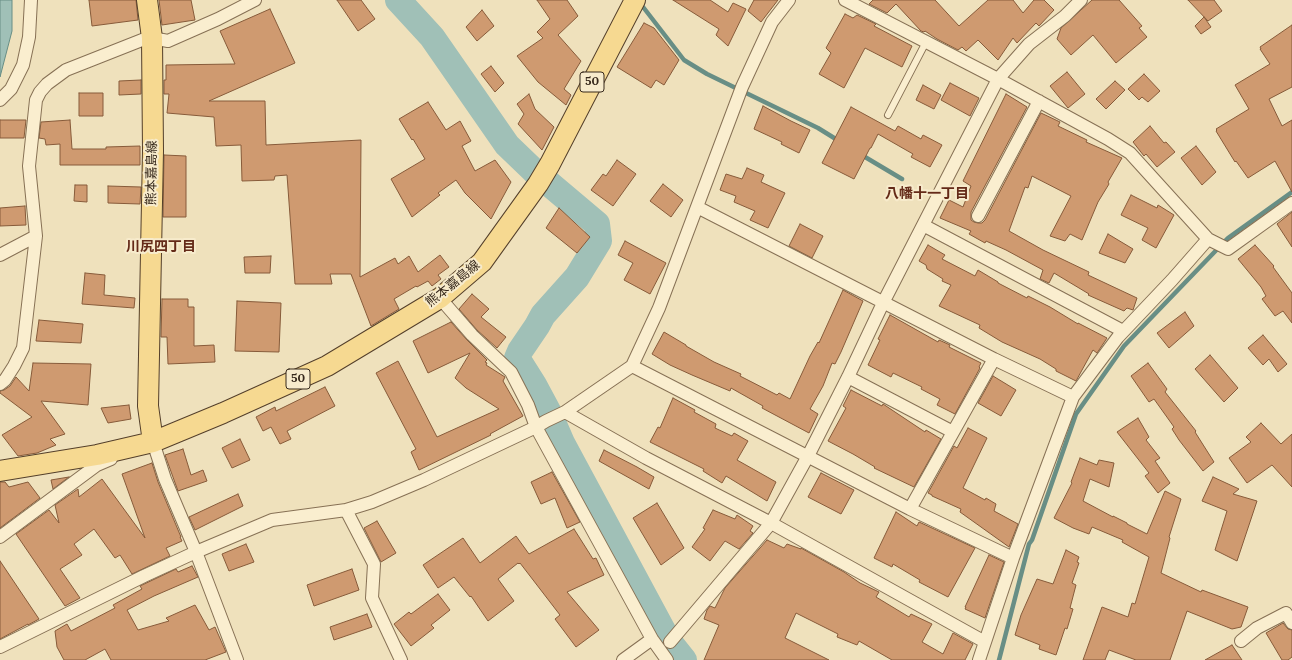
<!DOCTYPE html>
<html>
<head>
<meta charset="utf-8">
<style>
	body { margin:0 }
	canvas { display:block; background:#efe1bc }
</style>
</head>
<body>
<canvas width="1292" height="660"></canvas>
<script>
const ctx = document.querySelector('canvas').getContext('2d');
ctx.lineJoin = 'round';
function fillPath(path, color) { ctx.fillStyle = color; ctx.fill(path, 'evenodd'); }
const poly = rows => new Path2D(rows.map(r => 'M' + r).join(''));
function stroke(path, color, width, dash) { ctx.strokeStyle = color; ctx.lineWidth = width; ctx.lineCap = dash ? 'butt' : 'round'; ctx.setLineDash(dash || []); ctx.stroke(path); }
function label(font, color, halo, rows, align = 'center') {
  ctx.font = font + ' Lora,"Noto Sans JP",serif'; ctx.lineWidth = 4; ctx.setLineDash([]); ctx.textBaseline = 'middle'; ctx.strokeStyle = halo; ctx.fillStyle = color; for (const [text, x, y, turn = 0] of rows) {
    ctx.save(); ctx.translate(x, y); ctx.rotate((+turn || 0) * Math.PI / 180); ctx.textAlign = isNaN(turn) ? turn : align; if (halo) ctx.strokeText(text, 0, 0); ctx.fillText(text, 0, 0); ctx.restore();
  }
}
const water = poly([
	[0,0,12,0,12,31,0,77,0,0]
]);
const stream = poly([
	[640,3,684,60,707,74,818,128,839,141],
	[860,154,902,179],
	[999,660,1029,544,1032,540,1076,414,1124,346,1228,238,1292,192]
]);
const river = poly([
	[398,0,432,37,507,145,533,170,597,224,599,241,577,277,543,315,537,326,520,351,517,358,534,385,549,413,562,443,668,640,684,660]
]);
const building = poly([
	[89,0,136,0,138,20,92,26,89,0],
	[159,0,191,0,195,20,162,25,159,0],
	[337,0,361,0,375,19,358,31,337,0],
	[537,0,567,0,578,16,558,35,581,61,564,89,571,95,566,105,538,82,517,56,543,38,537,32,550,19,537,0],
	[673,0,710,0,728,12,733,3,746,9,728,46,716,35,719,29,673,0],
	[754,0,778,0,761,22,748,11,754,0],
	[873,0,935,0,959,26,988,0,1013,0,1023,13,1034,0,1044,0,1054,10,1039,26,1036,23,1017,43,1013,38,998,60,978,40,966,51,962,47,958,50,937,39,925,31,924,32,921,31,896,4,887,13,869,4,873,0],
	[1092,0,1119,0,1142,26,1139,28,1147,37,1116,63,1093,35,1071,55,1057,39,1061,28,1092,0],
	[1188,0,1214,0,1222,11,1208,21,1188,0],
	[270,9,295,63,209,101,265,101,266,145,361,140,360,277,395,258,398,264,409,256,418,272,440,255,449,267,438,275,441,279,432,286,428,281,417,287,416,286,394,299,399,309,371,326,351,274,330,274,332,284,295,284,287,175,275,176,274,180,242,181,241,145,216,146,214,117,167,113,169,94,164,94,164,80,166,80,166,65,235,64,220,31,270,9],
	[482,10,494,26,477,41,466,27,482,10],
	[845,14,853,18,857,15,876,24,874,26,912,46,902,67,865,48,844,88,819,74,831,53,826,48,845,14],
	[1204,17,1211,27,1201,34,1195,26,1204,17],
	[644,23,654,28,679,60,664,85,656,80,651,88,617,67,644,23],
	[1292,25,1292,87,1269,99,1282,126,1292,120,1292,192,1275,161,1248,178,1236,161,1235,162,1216,131,1217,130,1216,129,1249,109,1235,85,1270,64,1260,49,1261,49,1260,47,1292,25],
	[491,66,504,83,495,92,481,74,491,66],
	[1067,72,1085,94,1068,108,1050,86,1067,72],
	[1144,74,1160,91,1148,102,1142,97,1139,100,1128,89,1144,74],
	[141,80,141,94,119,95,119,81,141,80],
	[1115,81,1125,90,1106,109,1096,99,1115,81],
	[950,83,979,98,970,116,941,100,950,83],
	[923,85,941,95,934,109,916,100,923,85],
	[79,93,103,93,103,116,79,116,79,93],
	[529,94,535,109,554,127,542,150,518,124,524,114,517,104,529,94],
	[1006,94,1027,107,971,212,971,220,974,222,978,223,982,223,985,220,1041,113,1060,122,1058,126,1087,140,1086,142,1122,158,1108,182,1109,184,1098,202,1082,240,1070,234,1065,241,1050,236,1071,196,1032,176,1028,188,1025,187,1009,231,1043,250,1089,272,1088,275,1137,298,1133,310,1127,308,1124,311,1088,295,1089,294,1054,273,1049,283,1040,279,1043,270,1006,250,986,241,985,243,969,234,971,231,940,218,949,200,963,207,971,186,963,181,1006,94],
	[428,102,446,130,460,121,471,141,462,146,475,171,495,160,511,182,491,219,465,193,456,180,438,193,440,195,412,217,391,179,425,159,413,139,412,140,399,119,428,102],
	[763,106,791,121,810,130,799,153,781,144,782,142,754,129,763,106],
	[851,107,895,131,898,126,921,139,923,135,942,145,930,167,911,157,913,154,878,134,871,148,870,148,854,179,822,163,851,107],
	[0,120,26,120,24,138,0,138,0,120],
	[70,120,72,149,106,149,106,147,140,146,140,165,60,165,60,144,46,145,45,139,39,138,41,122,70,120],
	[1150,126,1164,143,1166,142,1175,152,1157,167,1146,154,1144,156,1133,142,1150,126],
	[1196,146,1216,172,1202,185,1181,158,1196,146],
	[164,155,186,156,186,217,163,217,164,155],
	[617,160,636,174,613,206,591,190,603,174,606,176,617,160],
	[747,168,764,175,761,182,785,193,768,228,750,220,755,211,734,202,736,196,720,190,726,174,742,179,747,168],
	[663,184,683,200,671,217,650,201,663,184],
	[75,185,87,185,87,202,74,201,75,185],
	[108,186,141,187,140,204,108,203,108,186],
	[1131,195,1157,208,1158,205,1174,215,1156,248,1142,240,1148,228,1121,215,1131,195],
	[25,206,26,225,0,226,0,208,25,206],
	[559,208,590,237,577,253,546,228,559,208],
	[1292,212,1292,247,1277,224,1292,212],
	[800,224,823,236,812,258,789,246,800,224],
	[1108,234,1133,249,1125,263,1099,253,1108,234],
	[625,241,666,263,650,294,624,280,633,263,618,255,625,241],
	[928,245,945,255,942,259,975,276,978,270,998,282,998,283,1027,298,1028,296,1050,307,1078,324,1078,323,1107,338,1097,353,1093,350,1076,381,1056,371,1056,369,1040,359,1002,342,979,328,980,325,939,306,951,285,942,281,943,279,927,269,926,265,919,261,928,245],
	[1255,245,1274,266,1273,267,1292,293,1292,323,1283,311,1275,316,1262,299,1266,296,1261,287,1238,259,1255,245],
	[271,256,270,273,245,273,244,257,271,256],
	[85,273,105,275,104,295,135,298,134,308,82,304,85,273],
	[843,290,863,301,841,352,835,364,832,363,823,386,810,409,818,414,809,433,762,408,763,406,731,388,730,391,692,375,670,365,652,354,664,332,686,345,686,346,714,362,741,374,740,376,777,395,779,393,790,399,810,356,818,342,819,343,843,290],
	[472,294,489,309,481,317,506,337,497,348,477,330,459,309,472,294],
	[162,299,188,299,188,307,194,307,194,346,214,345,215,362,168,364,167,337,161,337,162,299],
	[237,301,281,303,279,352,235,351,237,301],
	[1185,312,1194,326,1169,348,1157,333,1185,312],
	[890,315,938,342,939,340,950,345,949,347,981,363,979,367,980,368,955,414,937,405,940,399,921,389,922,387,893,373,891,377,868,365,880,340,878,339,890,315],
	[39,320,83,324,81,343,36,341,39,320],
	[451,322,467,340,487,360,485,362,487,363,486,365,505,377,503,381,523,416,490,434,491,435,419,470,411,452,416,449,376,373,398,361,437,437,499,409,466,388,455,378,470,353,428,373,413,341,451,322],
	[1263,335,1287,364,1278,372,1269,359,1263,365,1248,348,1263,335],
	[1210,355,1238,388,1224,402,1195,369,1210,355],
	[33,363,91,364,88,405,41,401,65,434,50,439,56,445,37,453,18,456,2,435,32,417,0,393,0,391,4,390,10,386,16,377,29,391,33,363],
	[1148,363,1167,389,1165,392,1196,431,1195,432,1214,462,1203,471,1179,440,1172,429,1174,427,1154,399,1149,402,1131,376,1148,363],
	[993,376,1016,390,1001,416,978,403,993,376],
	[325,387,335,406,287,431,291,439,280,444,271,427,263,431,256,417,275,407,276,411,325,387],
	[851,390,882,406,883,404,925,432,926,430,941,439,914,487,874,468,875,467,853,454,828,441,846,408,843,406,851,390],
	[673,398,695,410,694,412,716,424,715,428,732,436,734,433,748,441,737,460,776,482,767,501,726,476,722,483,703,471,704,469,650,442,658,427,660,428,673,398],
	[129,405,131,419,108,423,101,408,129,405],
	[1138,418,1149,437,1146,440,1160,458,1155,461,1170,483,1158,493,1145,476,1149,473,1117,432,1138,418],
	[1261,423,1281,444,1292,434,1292,487,1272,465,1247,483,1229,458,1251,442,1246,437,1261,423],
	[968,428,987,438,963,488,985,500,986,498,996,504,994,511,1018,524,1009,547,960,512,961,509,932,496,932,495,928,493,954,446,957,448,968,428],
	[240,439,250,460,232,468,222,448,240,439],
	[183,449,191,475,203,470,207,481,178,491,165,455,183,449],
	[604,450,637,467,654,477,649,489,599,461,604,450],
	[1080,458,1097,465,1099,460,1114,463,1109,487,1090,479,1083,501,1113,517,1113,516,1127,523,1127,524,1147,534,1165,491,1181,499,1169,537,1170,538,1161,573,1201,592,1202,590,1248,607,1241,627,1232,629,1187,611,1170,660,1136,660,1109,650,1105,660,1083,660,1102,607,1128,617,1132,603,1135,604,1149,557,1122,542,1123,540,1092,527,1089,534,1073,528,1054,518,1072,483,1071,482,1080,458],
	[152,463,158,482,181,537,180,537,182,541,166,548,170,556,132,574,120,555,115,558,94,529,74,544,82,555,60,569,80,598,65,606,16,534,49,510,59,523,55,505,78,489,79,497,102,479,145,538,122,474,152,463],
	[552,472,580,522,567,528,555,498,541,504,531,482,552,472],
	[821,473,854,490,841,514,808,497,821,473],
	[69,477,53,489,51,480,69,477],
	[1213,477,1239,489,1233,494,1257,501,1237,561,1215,550,1227,511,1202,501,1213,477],
	[0,482,5,482,9,487,28,482,40,498,0,528,0,482],
	[238,494,243,506,195,530,189,517,238,494],
	[657,503,684,548,661,565,633,518,657,503],
	[713,510,735,519,737,515,753,526,750,531,753,533,739,549,725,541,710,561,692,547,705,529,703,528,713,510],
	[896,512,917,526,919,522,975,548,948,597,919,582,920,580,893,564,892,567,874,558,896,512],
	[377,521,396,553,381,562,364,528,377,521],
	[574,529,593,559,596,558,604,575,567,592,599,630,576,647,555,619,560,615,520,563,519,564,518,563,498,579,514,601,488,621,471,596,470,597,454,577,438,588,423,565,463,538,480,563,516,536,529,554,574,529],
	[767,540,784,548,787,544,801,549,801,548,844,572,860,583,879,592,876,597,909,617,911,614,932,624,922,642,943,654,953,633,973,644,965,660,892,660,859,641,857,645,837,637,838,634,796,613,785,638,829,660,704,660,719,625,704,619,707,610,710,606,715,608,725,588,767,540],
	[246,544,254,562,229,571,222,554,246,544],
	[1066,550,1079,557,1077,562,1079,563,1072,583,1076,585,1070,608,1073,609,1067,629,1065,628,1056,655,1039,649,1040,645,1015,635,1021,615,1037,579,1053,584,1066,550],
	[989,555,1004,562,985,618,965,609,966,607,965,607,989,555],
	[0,561,39,619,28,625,28,624,0,639,0,561],
	[192,566,198,577,154,596,127,610,138,630,169,621,166,618,195,605,209,630,215,627,226,652,205,660,111,660,105,649,85,660,64,660,57,647,55,631,67,624,71,631,115,608,113,605,142,589,140,586,176,569,178,572,192,566],
	[352,569,359,590,314,606,307,585,352,569],
	[438,594,450,610,431,625,434,628,411,646,394,624,409,612,411,614,438,594],
	[367,614,372,627,334,640,330,627,367,614],
	[1283,623,1288,629,1292,630,1292,657,1288,660,1282,660,1266,633,1283,623],
	[1232,645,1242,660,1205,660,1232,645]
]);
const service = poly([
	[888,115,926,42]
]);
const minor = poly([
	[845,0,998,79,1108,139,1130,153,1208,239,1228,249,1292,203],
	[0,100,11,89,23,65,29,37,31,0],
	[697,207,994,359,1073,397],
	[978,216,1039,101],
	[923,225,1123,331],
	[0,255,36,236],
	[440,298,472,335,511,372,528,405,536,427,652,639,667,660],
	[632,366,910,509,1013,558],
	[848,377,953,432],
	[0,384,5,380,14,366,23,348,36,236,29,166,36,100,40,92,47,84,66,70,142,40,152,38,168,41,218,19,255,0],
	[565,412,646,458,771,523,985,642],
	[147,445,153,442,165,479,196,552,237,660],
	[910,509,994,359],
	[346,510,374,564,372,598,401,660],
	[0,537,97,465,111,459],
	[1241,641,1257,628,1286,613,1292,623],
	[670,642,771,523,808,456,848,377,883,303,998,79,1029,44,1065,16,1081,0],
	[0,647,144,576,196,552,272,520,346,510,372,502,424,480,536,427,546,421,565,412,632,366,659,308,742,87,772,22,789,0],
	[623,660,652,639],
	[979,660,1013,558,1073,397,1118,337,1172,280,1208,239]
]);
const primary = poly([
	[147,0,152,38,153,151,148,406,153,442],
	[0,471,97,455,153,442,223,413,327,366,440,298,482,262,538,184,550,164,635,0]
]);
const shields = [
	[592,82,24],
	[298,379,24]
];
const shieldNames = [
	["50",592,82],
	["50",298,379]
];
const streetNames = [
	["熊本嘉島線",152,173,-89],
	["熊本嘉島線",453,284,-39]
];
const neighbourhoodNames = [
	["八幡十一丁目",927,194],
	["川尻四丁目",161,247]
];
fillPath(water, '#a0c0b7');
stroke(water, '#688e85', 1);
stroke(stream, '#688e85', 4.5);
stroke(river, '#a0c0b7', 26);
fillPath(building, '#cf9a70');
stroke(building, '#875b3a', 1);
stroke(service, '#877155', 8);
stroke(minor, '#877155', 14);
stroke(primary, '#543f2a', 22);
stroke(service, '#faeecf', 6);
stroke(minor, '#faeecf', 12);
stroke(primary, '#f6d991', 20);
for (const [x, y, w] of shields) { const box = new Path2D(); box.roundRect(x - w / 2, y - 10, w, 20, 3); ctx.fillStyle = '#f7ebcc'; ctx.fill(box); stroke(box, '#36281b', 1); }
label('bold 12px', '#36281b', null, shieldNames);
label('13px', '#36281b', '#f7ebcc', streetNames);
label('bold 14px', '#642a18', '#f7ebcc', neighbourhoodNames);
</script>
</body>
</html>
